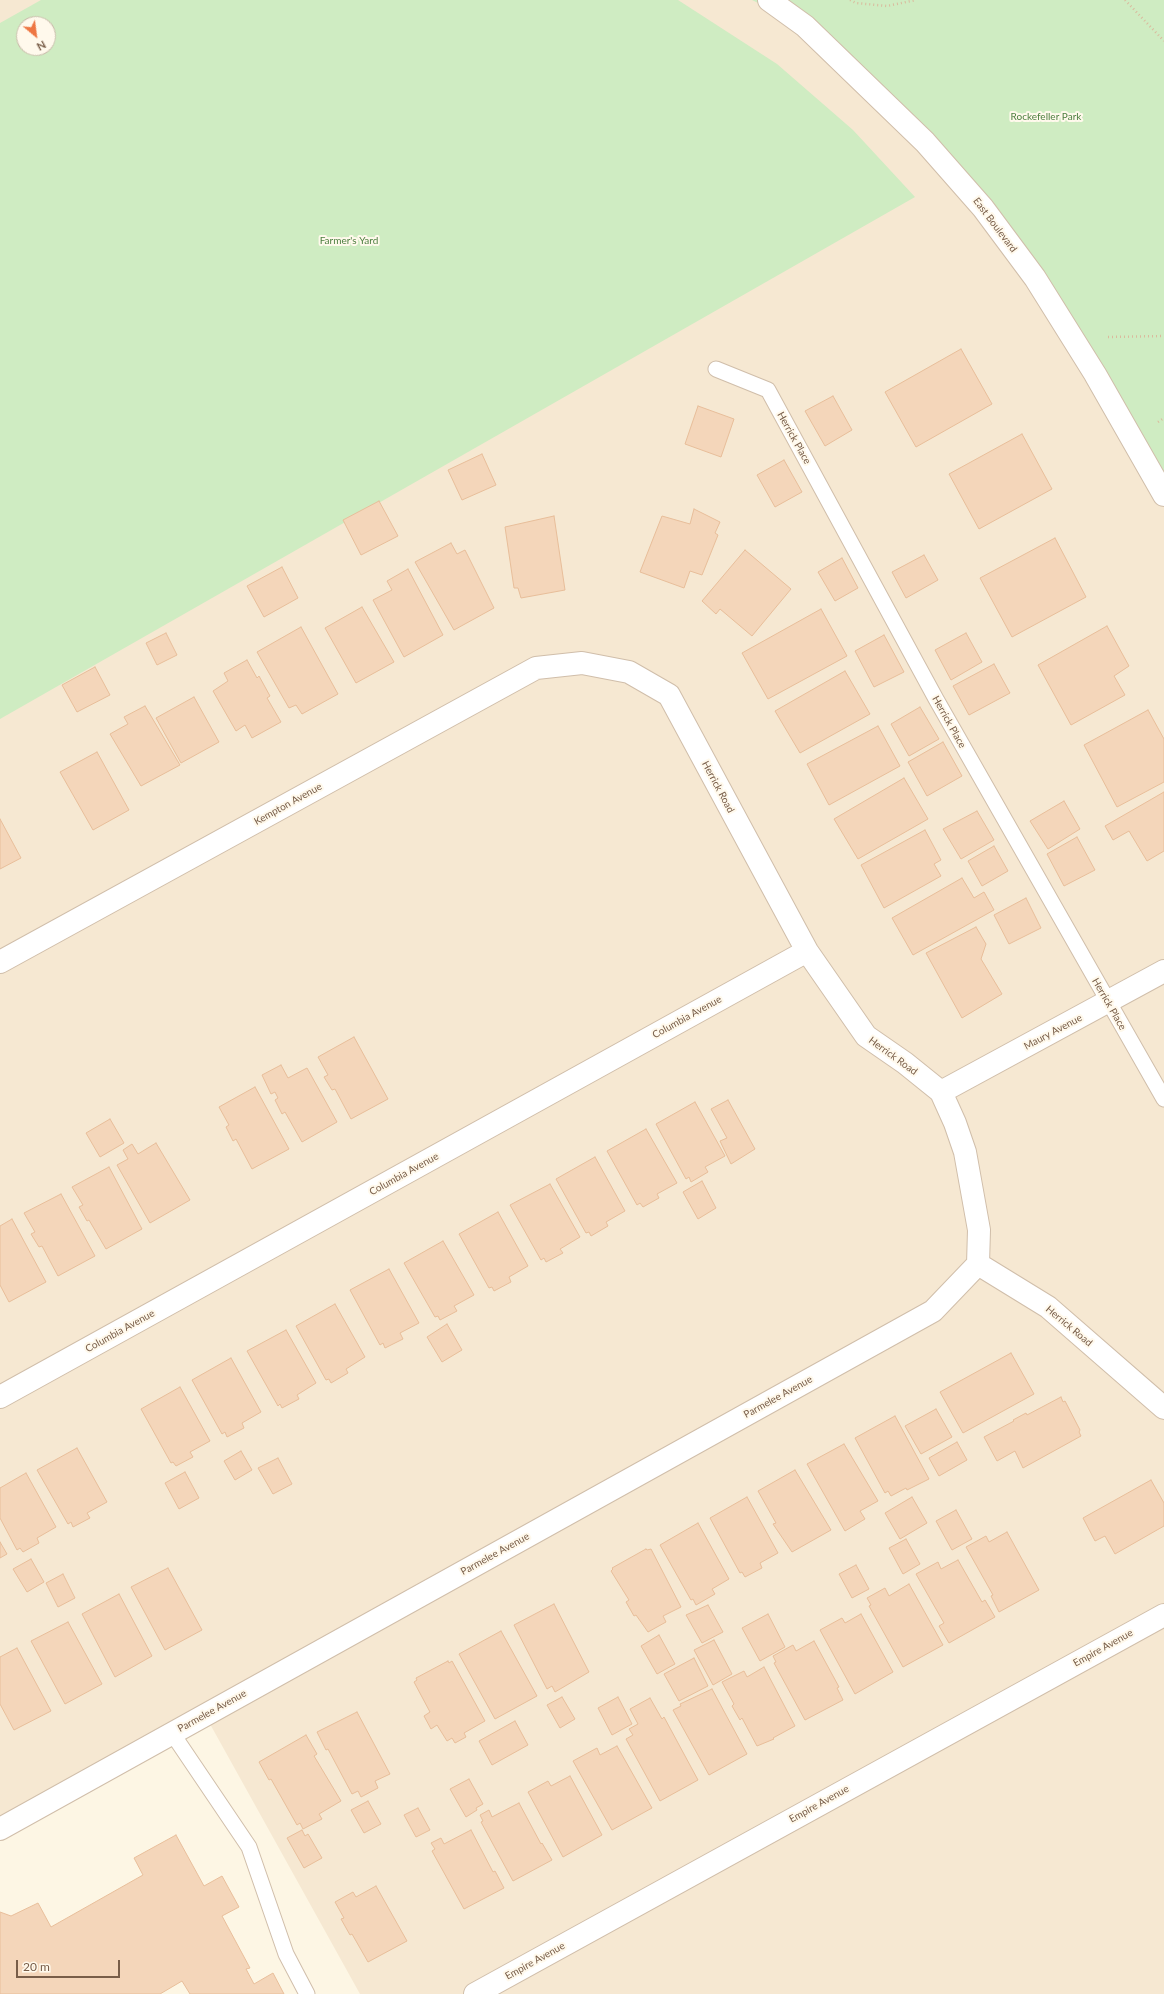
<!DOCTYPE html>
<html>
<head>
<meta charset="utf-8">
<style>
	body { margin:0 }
	#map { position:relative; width:1164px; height:1994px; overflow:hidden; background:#fdf6e4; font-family:Lato,sans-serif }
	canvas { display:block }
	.north { position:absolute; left:16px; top:16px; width:40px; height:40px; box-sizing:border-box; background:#fff9ec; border:1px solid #c9bbaa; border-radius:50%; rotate:151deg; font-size:11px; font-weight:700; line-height:16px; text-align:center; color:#785d48 }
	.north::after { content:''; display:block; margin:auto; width:14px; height:18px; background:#ee7743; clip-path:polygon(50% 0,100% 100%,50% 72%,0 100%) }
	.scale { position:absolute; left:16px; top:1960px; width:104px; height:18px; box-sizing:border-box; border:2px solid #785d48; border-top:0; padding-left:5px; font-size:12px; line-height:14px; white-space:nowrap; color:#785d48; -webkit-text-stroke:3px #fff9ec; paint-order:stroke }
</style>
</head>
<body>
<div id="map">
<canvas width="1164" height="1994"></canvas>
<div class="north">N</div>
<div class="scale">20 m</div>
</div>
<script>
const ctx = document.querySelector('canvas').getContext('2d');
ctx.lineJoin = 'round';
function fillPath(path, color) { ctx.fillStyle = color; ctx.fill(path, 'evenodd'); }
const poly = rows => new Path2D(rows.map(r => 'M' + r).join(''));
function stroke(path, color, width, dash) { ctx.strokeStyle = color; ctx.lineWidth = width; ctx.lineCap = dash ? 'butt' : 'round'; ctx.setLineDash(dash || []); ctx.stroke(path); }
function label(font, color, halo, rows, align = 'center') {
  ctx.font = font + ' Lato,sans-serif'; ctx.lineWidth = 4; ctx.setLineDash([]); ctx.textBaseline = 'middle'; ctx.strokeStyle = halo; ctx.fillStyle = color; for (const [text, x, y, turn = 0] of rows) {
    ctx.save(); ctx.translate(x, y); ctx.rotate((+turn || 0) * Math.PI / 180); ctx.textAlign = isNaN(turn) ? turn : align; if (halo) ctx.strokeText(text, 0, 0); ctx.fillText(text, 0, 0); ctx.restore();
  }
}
const residential = poly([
	[0,0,769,0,983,208,1164,495,1164,1994,360,1994,205,1715,0,1829],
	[24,24,48,24,48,48,24,48]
]);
const green = poly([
	[41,0,678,0,777,64,853,130,915,197,0,719,0,23],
	[24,24,48,24,48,48,24,48],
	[752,0,1164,0,1164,501,1035,278,805,26]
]);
const building = poly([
	[961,349,992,404,916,447,885,392,961,349],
	[833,396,852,430,825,446,805,411,833,396],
	[698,406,734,419,721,457,685,444,698,406],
	[1022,434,1052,489,979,529,949,474,1022,434],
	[482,454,496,485,462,500,448,470,482,454],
	[784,460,802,492,775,507,757,475,784,460],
	[379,501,398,536,361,555,343,520,379,501],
	[694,509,720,522,715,533,718,535,702,575,690,571,684,588,640,572,662,516,690,524,694,509],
	[554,516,565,590,521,598,518,588,514,588,505,527,554,516],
	[1055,538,1086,597,1012,637,980,578,1055,538],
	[451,543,457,554,465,550,494,608,454,630,415,562,451,543],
	[745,550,791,589,752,636,720,609,716,614,702,601,745,550],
	[924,555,938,580,906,598,892,572,924,555],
	[842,558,858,588,835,601,818,572,842,558],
	[282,567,298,598,264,617,247,586,282,567],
	[408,569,443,635,404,657,373,600,392,590,387,581,408,569],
	[362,607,394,662,356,683,325,628,362,607],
	[821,609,847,656,768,699,742,653,821,609],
	[1107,626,1129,666,1114,676,1125,695,1071,725,1038,665,1107,626],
	[301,627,338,694,302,714,296,705,289,708,257,652,301,627],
	[166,633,177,655,157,665,146,643,166,633],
	[966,633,982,662,951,680,935,650,966,633],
	[884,635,904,672,874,687,855,651,884,635],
	[247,660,257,678,259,676,270,696,267,698,281,722,252,738,245,725,236,731,213,691,228,681,224,673,247,660],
	[994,664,1010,693,969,715,953,686,994,664],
	[95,667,110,695,77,712,62,685,95,667],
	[845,671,870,714,800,753,775,711,845,671],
	[194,697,219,742,181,763,156,718,194,697],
	[145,706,180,765,141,786,110,734,128,724,124,717,145,706],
	[920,707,939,739,909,756,891,724,920,707],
	[1148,710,1164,739,1164,782,1117,807,1084,745,1148,710],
	[878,726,900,766,829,805,807,764,878,726],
	[943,742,962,776,927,796,908,762,943,742],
	[97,752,129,810,93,830,60,772,97,752],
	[904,778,928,819,858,859,834,819,904,778],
	[1164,792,1164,851,1147,861,1129,831,1113,840,1105,826,1164,792],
	[1064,801,1080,829,1048,849,1030,821,1064,801],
	[977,811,994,840,961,859,943,829,977,811],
	[0,819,21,858,0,869,0,819],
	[925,830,941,860,934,864,941,876,884,908,861,865,925,830],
	[1077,837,1095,870,1064,886,1047,854,1077,837],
	[994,846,1008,871,982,886,968,861,994,846],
	[962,878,974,898,984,892,994,910,913,955,892,918,962,878],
	[1026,898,1041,928,1009,944,994,915,1026,898],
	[976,927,986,944,981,959,1002,994,962,1018,926,953,976,927],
	[354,1037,388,1099,351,1119,335,1089,332,1090,324,1077,328,1075,318,1057,354,1037],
	[281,1065,288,1078,307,1068,337,1122,302,1142,285,1112,282,1114,275,1100,278,1098,275,1092,271,1094,262,1075,281,1065],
	[255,1087,289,1149,252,1169,236,1139,233,1141,226,1127,229,1125,219,1107,255,1087],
	[728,1100,755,1149,731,1164,720,1141,727,1138,711,1109,728,1100],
	[695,1102,725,1156,705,1167,708,1172,691,1182,689,1177,686,1179,656,1124,695,1102],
	[110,1119,124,1143,100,1157,86,1133,110,1119],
	[646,1129,677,1183,657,1194,659,1198,643,1207,640,1203,637,1205,607,1151,646,1129],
	[156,1143,190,1200,150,1223,117,1165,128,1159,123,1150,132,1144,138,1154,156,1143],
	[595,1157,625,1211,606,1222,608,1226,591,1236,589,1232,586,1233,556,1179,595,1157],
	[109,1167,142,1229,106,1249,89,1220,87,1221,79,1207,83,1205,72,1187,109,1167],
	[702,1181,716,1208,698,1219,683,1192,702,1181],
	[550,1184,580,1237,560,1249,563,1253,546,1262,544,1258,541,1260,510,1205,550,1184],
	[61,1194,95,1256,58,1276,42,1246,39,1247,31,1234,35,1232,24,1213,61,1194],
	[498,1212,528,1266,509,1277,511,1282,494,1291,492,1287,489,1288,459,1234,498,1212],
	[12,1219,46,1282,9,1302,0,1285,0,1226,12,1219],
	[443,1241,474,1295,454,1306,457,1311,440,1320,438,1316,435,1317,404,1263,443,1241],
	[389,1269,419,1323,400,1333,403,1339,385,1348,383,1343,380,1345,350,1290,389,1269],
	[335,1304,365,1357,346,1369,348,1373,331,1383,329,1379,326,1380,296,1326,335,1304],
	[447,1324,462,1350,442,1362,427,1337,447,1324],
	[286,1330,316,1383,297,1395,299,1399,282,1408,280,1404,278,1406,247,1351,286,1330],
	[1011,1353,1034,1394,963,1433,940,1392,1011,1353],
	[231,1358,261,1412,242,1423,244,1428,227,1437,225,1432,222,1434,192,1380,231,1358],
	[180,1387,210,1441,190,1452,193,1457,176,1466,173,1462,171,1463,141,1409,180,1387],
	[1061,1397,1063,1402,1065,1401,1080,1430,1079,1432,1081,1436,1023,1468,1015,1451,997,1461,984,1437,1014,1421,1013,1420,1026,1413,1027,1415,1061,1397],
	[936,1409,952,1437,921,1454,905,1426,936,1409],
	[895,1416,929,1479,907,1490,906,1488,891,1496,888,1491,885,1493,855,1438,895,1416],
	[957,1442,967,1460,939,1476,929,1458,957,1442],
	[844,1444,878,1501,860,1511,865,1519,845,1531,807,1464,844,1444],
	[77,1448,107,1502,87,1513,90,1518,73,1527,71,1522,68,1524,37,1470,77,1448],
	[241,1451,252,1470,235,1480,224,1461,241,1451],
	[278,1458,292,1484,273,1494,258,1468,278,1458],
	[795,1470,831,1530,792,1552,773,1524,776,1523,758,1491,795,1470],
	[185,1472,199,1498,179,1509,165,1483,185,1472],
	[26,1473,56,1527,37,1538,39,1543,23,1552,20,1548,17,1550,0,1518,0,1488,26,1473],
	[1151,1480,1164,1503,1164,1526,1115,1554,1105,1536,1095,1541,1083,1518,1151,1480],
	[747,1497,778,1553,760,1563,762,1568,745,1577,742,1572,740,1573,710,1518,747,1497],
	[912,1497,927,1523,900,1539,885,1513,912,1497],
	[956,1510,972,1539,952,1550,936,1521,956,1510],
	[698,1523,729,1579,712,1589,715,1594,696,1605,693,1599,691,1600,660,1545,698,1523],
	[1007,1532,1039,1590,999,1612,991,1596,993,1595,966,1547,986,1536,989,1542,1007,1532],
	[906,1539,920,1564,903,1574,889,1548,906,1539],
	[0,1542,7,1554,0,1558,0,1542],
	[646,1549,647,1550,651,1549,681,1607,663,1616,666,1622,648,1632,636,1615,634,1616,626,1602,629,1600,611,1571,613,1569,612,1568,646,1549],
	[31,1559,44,1582,27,1592,13,1569,31,1559],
	[958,1560,982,1602,985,1600,995,1617,949,1643,939,1626,944,1623,916,1574,938,1562,941,1569,958,1560],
	[856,1565,869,1589,852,1598,839,1574,856,1565],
	[168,1568,202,1630,165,1650,131,1587,168,1568],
	[63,1574,75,1598,58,1607,46,1583,63,1574],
	[909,1584,943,1645,903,1667,869,1606,871,1605,867,1598,885,1588,889,1596,909,1584],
	[119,1594,152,1656,115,1677,82,1614,119,1594],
	[554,1604,589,1672,555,1692,552,1686,547,1689,514,1625,554,1604],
	[708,1605,723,1632,702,1643,686,1615,708,1605],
	[768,1614,785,1647,760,1661,742,1628,768,1614],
	[861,1614,893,1672,855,1694,820,1630,842,1618,845,1623,861,1614],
	[68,1622,102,1684,65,1704,31,1641,68,1622],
	[501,1631,537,1696,495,1719,459,1654,501,1631],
	[659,1635,675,1664,657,1674,641,1646,659,1635],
	[714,1640,732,1674,713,1685,694,1650,714,1640],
	[814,1641,839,1687,837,1688,843,1700,805,1720,774,1663,776,1662,773,1656,793,1645,796,1651,814,1641],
	[17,1648,51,1711,14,1730,0,1704,0,1657,17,1648],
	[694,1658,708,1686,679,1701,664,1674,694,1658],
	[448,1661,449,1663,452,1661,485,1721,464,1733,466,1737,455,1743,452,1738,447,1741,437,1725,431,1729,424,1716,430,1712,414,1682,417,1680,416,1678,448,1661],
	[764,1667,795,1726,773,1738,774,1739,757,1746,742,1718,740,1720,732,1706,734,1704,722,1682,744,1671,747,1677,764,1667],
	[712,1689,747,1754,709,1775,673,1710,681,1706,680,1704,712,1689],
	[562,1697,575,1719,560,1728,547,1705,562,1697],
	[618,1697,632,1724,612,1735,598,1708,618,1697],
	[650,1698,662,1719,664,1717,698,1780,660,1801,626,1739,633,1735,629,1729,638,1724,630,1709,650,1698],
	[357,1712,390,1774,375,1781,378,1788,361,1797,358,1791,352,1794,328,1749,326,1750,317,1732,357,1712],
	[515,1721,528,1745,492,1765,479,1741,515,1721],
	[306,1735,317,1754,314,1756,341,1801,319,1814,322,1819,303,1829,300,1823,297,1825,271,1779,269,1780,259,1762,306,1735],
	[617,1746,652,1808,612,1830,573,1761,597,1748,600,1755,617,1746],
	[570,1776,602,1835,563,1857,528,1792,548,1781,551,1786,570,1776],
	[469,1779,483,1804,476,1808,477,1810,466,1817,450,1789,469,1779],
	[368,1801,381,1824,364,1833,351,1810,368,1801],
	[519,1803,541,1844,542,1843,552,1860,513,1881,481,1822,483,1821,480,1815,489,1810,492,1817,519,1803],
	[418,1808,430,1830,416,1837,404,1815,418,1808],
	[302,1830,305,1836,308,1834,322,1858,304,1868,287,1838,302,1830],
	[471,1830,493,1872,495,1871,504,1888,464,1909,432,1851,435,1849,431,1843,441,1838,444,1844,471,1830],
	[176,1835,204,1886,222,1876,239,1907,222,1916,250,1968,246,1969,254,1984,273,1973,284,1994,190,1994,182,1981,160,1994,0,1994,0,1912,11,1916,38,1903,51,1927,143,1875,134,1858,176,1835],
	[376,1886,407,1941,368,1962,352,1934,350,1935,341,1919,344,1918,335,1902,353,1892,356,1897,376,1886]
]);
const path = poly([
	[850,0,856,3,887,6,916,0],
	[1125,0,1164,41],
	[1108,337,1164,336],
	[1158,422,1164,418]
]);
const lane = poly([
	[716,369,768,390,936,699,1164,1099],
	[172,1733,249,1847,286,1954,307,1994]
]);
const street = poly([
	[769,0,805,26,925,142,983,208,1035,278,1095,374,1164,495],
	[0,962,536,668,582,663,629,672,669,695,807,951,866,1036,905,1063,941,1092,955,1123,965,1152,979,1230,978,1264],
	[941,1092,1164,971],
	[978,1264,1048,1307,1164,1408],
	[0,1397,807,951],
	[0,1829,933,1311,978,1264],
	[475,1994,1164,1615]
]);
const parkNames = [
	["Rockefeller Park",1046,117],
	["Farmer's Yard",349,241]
];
const streetNames = [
	["East Boulevard",995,225,53],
	["Herrick Place",794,438,61],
	["Herrick Place",949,722,61],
	["Herrick Road",718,787,62],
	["Kempton Avenue",288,804,-29],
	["Herrick Place",1109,1004,60],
	["Columbia Avenue",687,1017,-29],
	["Maury Avenue",1053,1032,-28],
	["Herrick Road",893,1056,36],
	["Columbia Avenue",404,1174,-29],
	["Herrick Road",1069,1326,40],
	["Columbia Avenue",120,1331,-29],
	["Parmelee Avenue",778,1397,-29],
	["Parmelee Avenue",495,1554,-29],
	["Empire Avenue",1103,1648,-29],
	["Parmelee Avenue",212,1711,-29],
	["Empire Avenue",819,1804,-29],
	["Empire Avenue",535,1961,-29]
];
fillPath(residential, '#f6e8d2');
fillPath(green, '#cfecc2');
fillPath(building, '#f4d6ba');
stroke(building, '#e8be9a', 1);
stroke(lane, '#d0beaa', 17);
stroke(street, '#d0beaa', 24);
stroke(path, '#daba9d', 2.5, [1, 3]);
stroke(lane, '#fff', 15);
stroke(street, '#fff', 22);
label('10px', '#4c7e3f', '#fff9ec', parkNames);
label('10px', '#785d48', '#fff9ec', streetNames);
</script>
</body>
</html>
